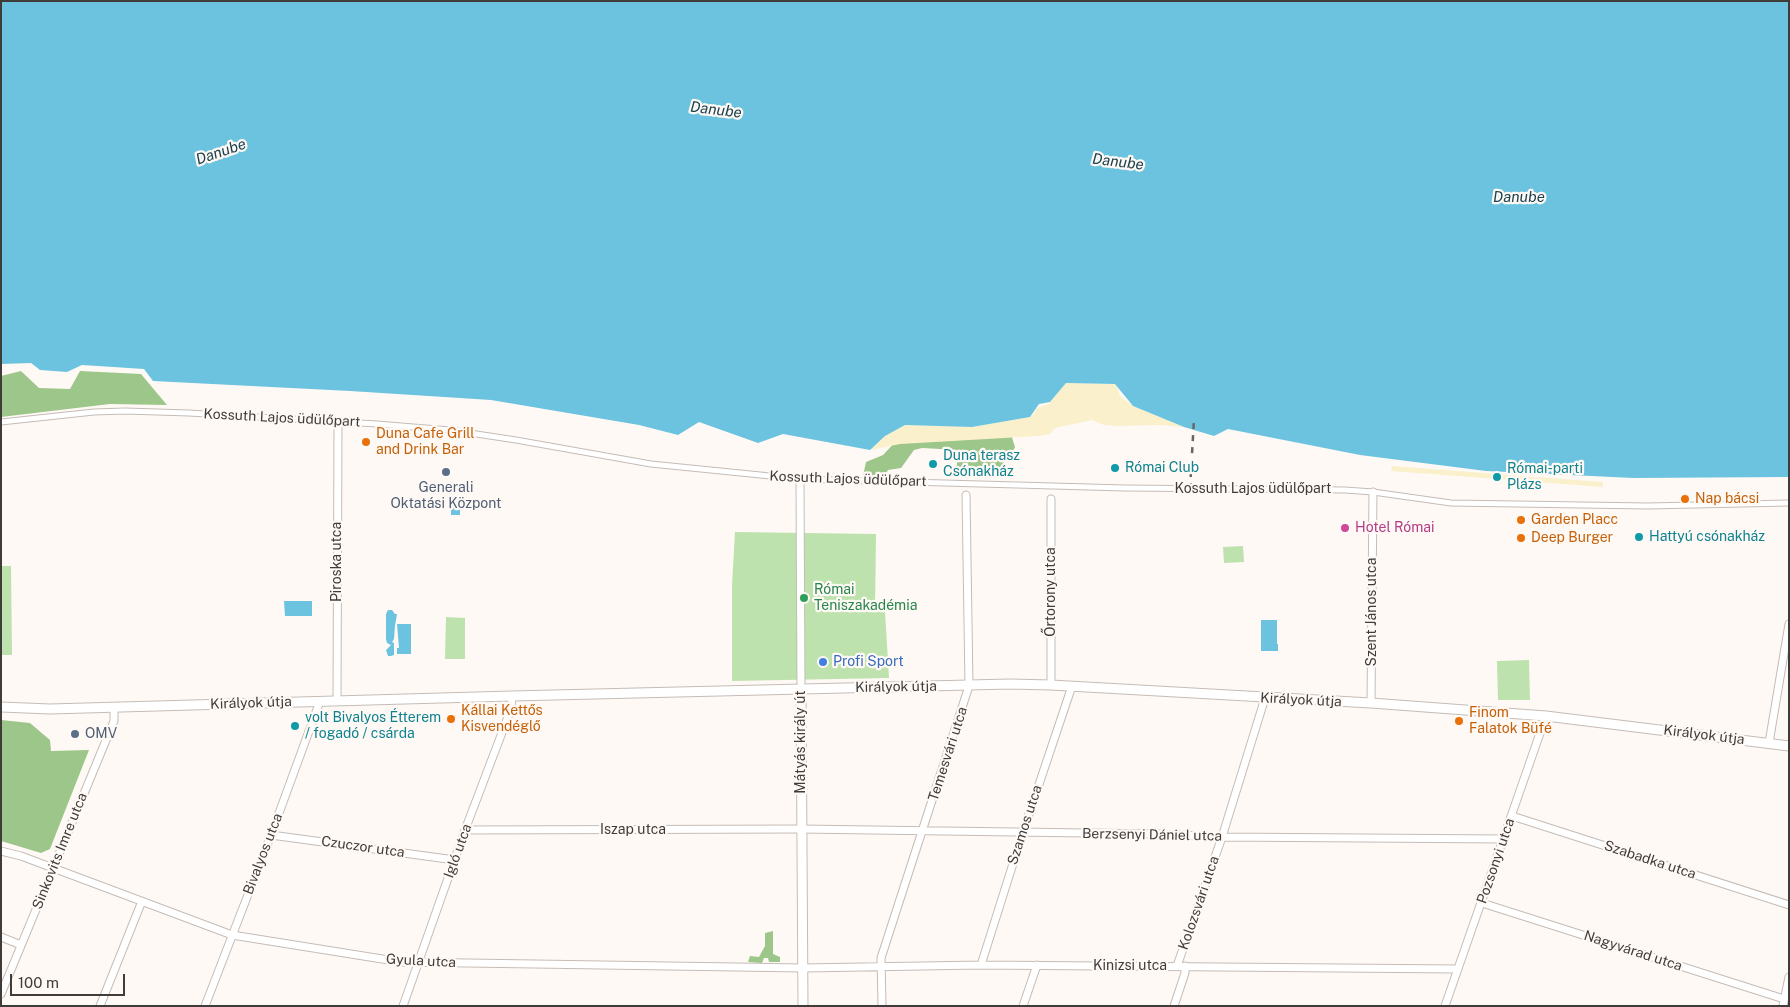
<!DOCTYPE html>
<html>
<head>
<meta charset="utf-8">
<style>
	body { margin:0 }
	#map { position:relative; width:1790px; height:1007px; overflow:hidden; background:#fff9f5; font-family:"Public Sans",sans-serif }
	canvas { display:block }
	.frame { position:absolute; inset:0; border:2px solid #403c3a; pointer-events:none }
	.scale { position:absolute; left:10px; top:974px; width:115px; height:22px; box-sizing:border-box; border:2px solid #403c3a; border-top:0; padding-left:6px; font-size:15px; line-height:18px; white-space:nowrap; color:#403c3a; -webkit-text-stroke:4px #fff9f5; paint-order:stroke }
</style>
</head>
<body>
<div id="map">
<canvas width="1790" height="1007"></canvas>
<div class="frame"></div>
<div class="scale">100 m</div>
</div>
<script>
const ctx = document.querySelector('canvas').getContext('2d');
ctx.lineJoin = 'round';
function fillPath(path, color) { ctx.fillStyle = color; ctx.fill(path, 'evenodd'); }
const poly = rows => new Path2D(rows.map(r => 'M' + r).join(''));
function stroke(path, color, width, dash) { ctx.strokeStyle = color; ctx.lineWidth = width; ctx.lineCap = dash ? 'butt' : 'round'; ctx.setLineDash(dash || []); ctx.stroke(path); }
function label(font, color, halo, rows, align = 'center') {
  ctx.font = font + ' "Public Sans",sans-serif'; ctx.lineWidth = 4.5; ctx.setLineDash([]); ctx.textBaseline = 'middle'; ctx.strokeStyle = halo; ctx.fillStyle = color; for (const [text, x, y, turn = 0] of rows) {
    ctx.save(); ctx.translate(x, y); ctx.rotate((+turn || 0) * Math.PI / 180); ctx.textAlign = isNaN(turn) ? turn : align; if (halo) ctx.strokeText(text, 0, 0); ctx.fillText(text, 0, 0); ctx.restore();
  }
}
const green = poly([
	[735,532,876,534,875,610,885,611,889,678,732,681,732,585],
	[1243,546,1244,562,1224,563,1223,547],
	[1,566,11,566,12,655,1,655],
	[446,617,465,618,465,659,445,659],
	[1529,660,1530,700,1498,700,1497,661]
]);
const forest = poly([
	[21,371,39,388,70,389,80,371,141,374,167,405,110,404,1,417,1,376],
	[1010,431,1015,447,1011,456,1004,461,1001,477,956,476,958,450,922,448,914,450,901,468,888,470,884,477,863,476,866,462,883,455,898,439],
	[1,720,30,723,50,740,51,751,89,750,50,849,41,853,1,841],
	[773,931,773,954,780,957,780,962,769,962,768,958,764,958,762,963,748,962,750,956,759,957,765,946,765,933]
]);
const sand = poly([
	[1065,383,1116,384,1120,396,1133,406,1184,427,1160,425,1117,426,1104,425,1092,420,1055,428,1050,434,1039,436,900,444,870,450,885,436,905,425,972,427,1030,417,1034,414,1037,408,1049,404],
	[1392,466,1603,482,1603,487,1391,471]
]);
const water = poly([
	[1,1,1789,1,1789,477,1633,478,1486,471,1360,455,1228,429,1214,436,1184,427,1133,406,1115,384,1066,383,1050,402,1039,404,1030,417,972,427,905,425,885,436,870,450,783,434,758,443,699,422,678,435,639,425,491,400,350,391,153,381,144,369,82,365,67,372,40,370,31,363,1,364],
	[451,497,460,497,460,515,451,515],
	[312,601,312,616,285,616,284,601],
	[388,610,392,610,395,614,397,614,395,626,394,639,392,642,394,643,394,655,391,656,388,656,386,650,391,645,387,643,386,639,386,614],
	[1261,620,1277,620,1277,644,1278,644,1278,651,1261,651],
	[397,624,411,624,411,654,397,654,397,648,399,648]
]);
const pedestrian = poly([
	[1,422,94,412,125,411,189,413,377,424,450,430,516,440,651,464,800,479,1125,488,1345,490,1373,492,1451,503,1648,506,1789,503]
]);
const minor = poly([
	[800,479,801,690],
	[1051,499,1051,685],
	[337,701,338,422],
	[1371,703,1373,492],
	[1769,743,1789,624],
	[1512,816,1789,905],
	[465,830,801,829,1158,834,1222,837,1504,839],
	[271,835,455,860],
	[1,851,21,856,232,935,401,962,803,968,981,965,1458,969],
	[1482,903,1784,999],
	[1,937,21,945],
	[981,965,1023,832,1072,686],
	[1177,966,1222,837,1265,698],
	[1,994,114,721,114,708],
	[100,1006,142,901],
	[205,1006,271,835,320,701],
	[403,1006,465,830,511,709,512,696],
	[882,1006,881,958,969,686,966,495],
	[1023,1006,1037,965],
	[1174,1006,1185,973,1185,966],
	[1445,1006,1546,716],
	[1783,1006,1789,977]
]);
const tertiary = poly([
	[801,690,803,1006],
	[1,707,50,709,512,696,1010,684,1051,685,1371,703,1546,716,1789,746]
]);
const rail = poly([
	[1190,489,1194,419]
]);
const markers = [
	[366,442,5,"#e8710a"],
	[933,464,5,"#0f9aa8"],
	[1115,468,5,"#0f9aa8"],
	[446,472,5,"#5c6f8a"],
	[1497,477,5,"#0f9aa8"],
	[1685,499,5,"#e8710a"],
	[1521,520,5,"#e8710a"],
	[1345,528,5,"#d1479c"],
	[1639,537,5,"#0f9aa8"],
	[1521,538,5,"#e8710a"],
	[804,598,5,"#2e9e5b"],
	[823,662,5,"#3f7fe0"],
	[451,719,5,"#e8710a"],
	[1459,721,5,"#e8710a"],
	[295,726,5,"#0f9aa8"],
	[75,734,5,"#5c6f8a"]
];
const streetNames = [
	["Kossuth Lajos üdülőpart",282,418,3],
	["Kossuth Lajos üdülőpart",848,479,2],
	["Kossuth Lajos üdülőpart",1253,489],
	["Piroska utca",337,562,-90],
	["Őrtorony utca",1051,592,-90],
	["Szent János utca",1372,612,-90],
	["Királyok útja",896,687,-1],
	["Királyok útja",1301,700,3],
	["Királyok útja",251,703,-2],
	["Királyok útja",1704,735,7],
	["Mátyás király út",801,742,-90],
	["Temesvári utca",948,754,-72],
	["Szamos utca",1025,825,-72],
	["Iszap utca",633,830],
	["Berzsenyi Dániel utca",1152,835,1],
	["Czuczor utca",363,847,8],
	["Sinkovits Imre utca",60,851,-68],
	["Igló utca",458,851,-70],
	["Bivalyos utca",263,854,-69],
	["Szabadka utca",1650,860,18],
	["Pozsonyi utca",1496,861,-71],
	["Kolozsvári utca",1199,903,-71],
	["Nagyvárad utca",1633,951,18],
	["Gyula utca",421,961,3],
	["Kinizsi utca",1130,966]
];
const foodNames = [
	["Duna Cafe Grill",376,434],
	["and Drink Bar",376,450],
	["Nap bácsi",1695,499],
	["Garden Placc",1531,520],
	["Deep Burger",1531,538],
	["Kállai Kettős",461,711],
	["Kisvendéglő",461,727],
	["Finom",1469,713],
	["Falatok Büfé",1469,729]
];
const cultureNames = [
	["Duna terasz",943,456],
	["Csónakház",943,472],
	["Római Club",1125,468],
	["Római-parti",1507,469],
	["Plázs",1507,485],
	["Hattyú csónakház",1649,537],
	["volt Bivalyos Étterem",305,718],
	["/ fogadó / csárda",305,734]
];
const serviceNames = [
	["Generali",446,488],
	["Oktatási Központ",446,504],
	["OMV",85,734,"left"]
];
const hotelNames = [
	["Hotel Római",1355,528]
];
const leisureNames = [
	["Római",814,590],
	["Teniszakadémia",814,606]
];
const shopNames = [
	["Profi Sport",833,662]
];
const waterNames = [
	["Danube",716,110,7],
	["Danube",221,152,-19],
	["Danube",1118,162,7],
	["Danube",1519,197]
];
fillPath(green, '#bee2ae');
fillPath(forest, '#9dc68a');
fillPath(sand, '#faf0cb');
fillPath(water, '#6cc3df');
stroke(pedestrian, '#c5bcb6', 7);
stroke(minor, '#c5bcb6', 9);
stroke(tertiary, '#c5bcb6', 11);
stroke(pedestrian, '#fff', 5);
stroke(minor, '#fff', 7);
stroke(tertiary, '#fff', 9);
stroke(rail, '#6a6563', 2.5, [6, 6]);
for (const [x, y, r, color] of markers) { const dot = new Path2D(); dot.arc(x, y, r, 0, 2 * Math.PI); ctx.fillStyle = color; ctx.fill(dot); stroke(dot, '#fff9f5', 2); }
label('14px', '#403c3a', '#fff9f5', streetNames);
label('14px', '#c56008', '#fff9f5', foodNames, 'left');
label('14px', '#0d838f', '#fff9f5', cultureNames, 'left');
label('14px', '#4e5e75', '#fff9f5', serviceNames);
label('14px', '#b23c85', '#fff9f5', hotelNames, 'left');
label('14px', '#27864d', '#fff9f5', leisureNames, 'left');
label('14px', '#366cbe', '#fff9f5', shopNames, 'left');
label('italic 15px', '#1a414e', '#fff9f5', waterNames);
</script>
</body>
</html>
